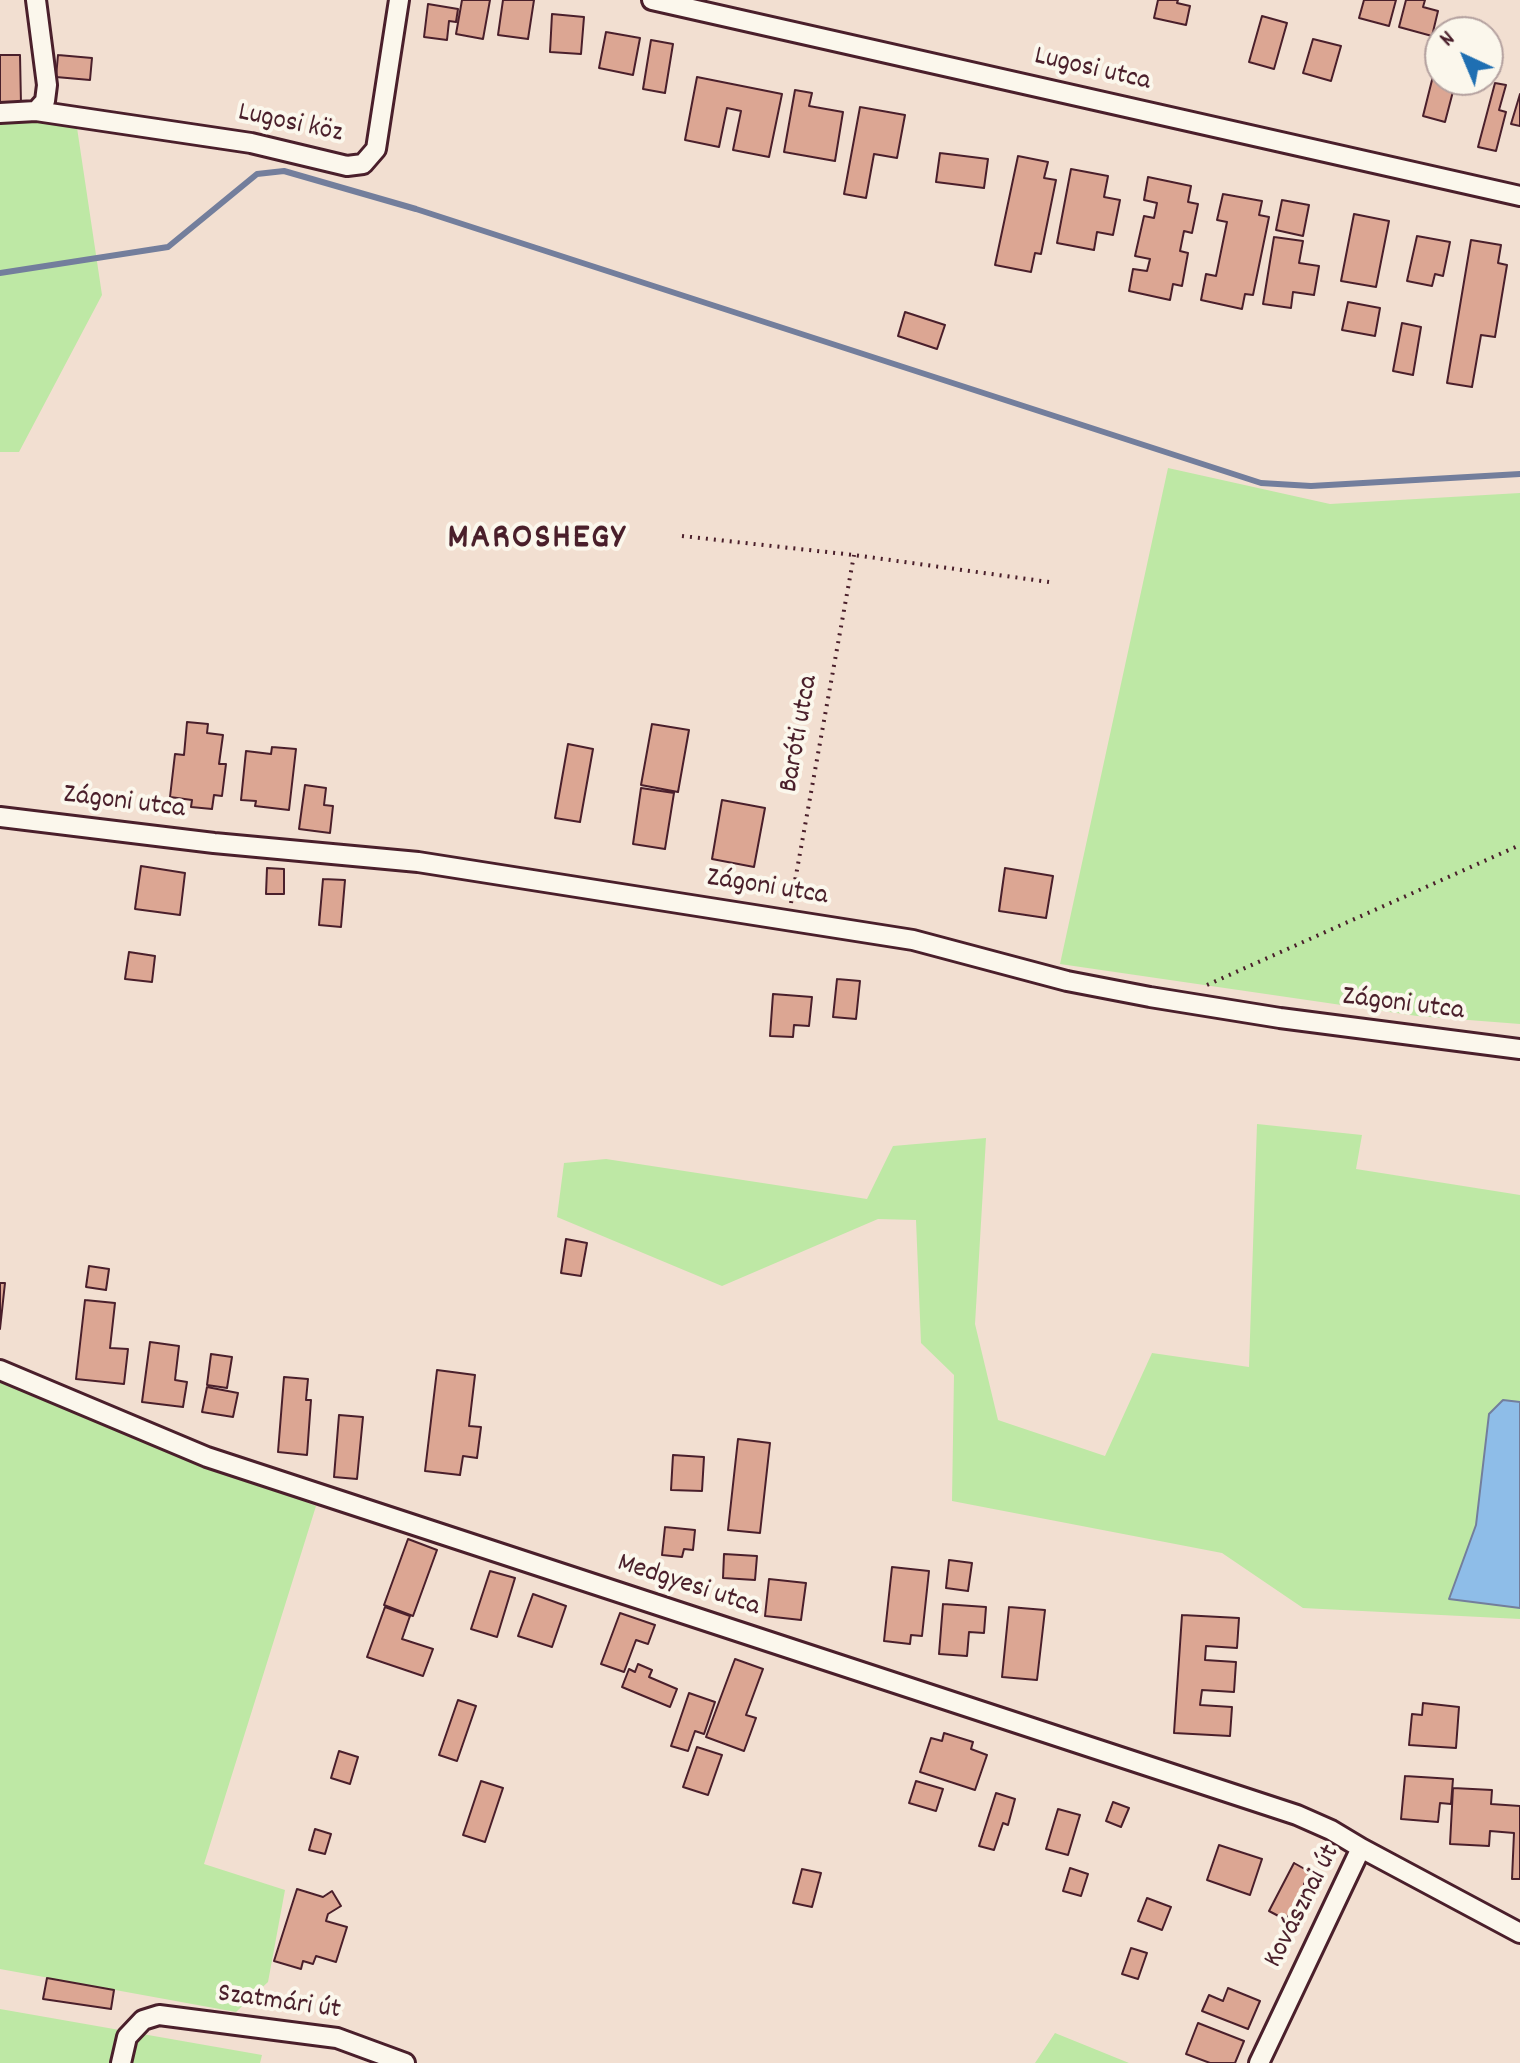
<!DOCTYPE html>
<html>
<head>
<meta charset="utf-8">
<style>
	body { margin:0 }
	#map { position:relative; width:1520px; height:2063px; overflow:hidden; background:#f2dfd1; font-family:Dekko,sans-serif }
	canvas { display:block }
	.north { position:absolute; left:1424px; top:16px; width:80px; height:80px; box-sizing:border-box; background:#fbf7ec; border:2px solid #b4a19f; border-radius:50%; rotate:316deg; font-size:22px; font-weight:700; line-height:32px; text-align:center; color:#4a1f2b }
	.north::after { content:''; display:block; margin:auto; width:28px; height:36px; background:#1f6fb2; clip-path:polygon(50% 0,100% 100%,50% 72%,0 100%) }
</style>
</head>
<body>
<div id="map">
<canvas width="1520" height="2063"></canvas>
<div class="north">N</div>
</div>
<script>
const ctx = document.querySelector('canvas').getContext('2d');
ctx.lineJoin = 'round';
function fillPath(path, color) { ctx.fillStyle = color; ctx.fill(path, 'evenodd'); }
const poly = rows => new Path2D(rows.map(r => 'M' + r).join(''));
function stroke(path, color, width, dash) { ctx.strokeStyle = color; ctx.lineWidth = width; ctx.lineCap = dash ? 'butt' : 'round'; ctx.setLineDash(dash || []); ctx.stroke(path); }
function label(font, color, halo, rows, align = 'center') {
  ctx.font = font + ' Dekko,sans-serif'; ctx.lineWidth = 8; ctx.setLineDash([]); ctx.textBaseline = 'middle'; ctx.strokeStyle = halo; ctx.fillStyle = color; for (const [text, x, y, turn = 0] of rows) {
    ctx.save(); ctx.translate(x, y); ctx.rotate((+turn || 0) * Math.PI / 180); ctx.textAlign = isNaN(turn) ? turn : align; if (halo) ctx.strokeText(text, 0, 0); ctx.fillText(text, 0, 0); ctx.restore();
  }
}
const green = poly([
	[0,119,76,121,102,295,19,452,0,452],
	[1168,468,1330,504,1520,493,1520,1024,1417,1016,1060,964],
	[1257,1124,1362,1135,1356,1169,1520,1195,1520,1619,1303,1608,1222,1553,952,1501,954,1375,921,1343,916,1220,878,1219,722,1286,557,1217,564,1163,606,1159,867,1199,893,1146,986,1138,975,1324,998,1420,1105,1456,1152,1353,1249,1367],
	[0,1382,316,1506,204,1864,285,1890,268,1982,236,2012,0,1969],
	[0,2009,262,2055,260,2063,0,2063],
	[1055,2033,1129,2063,1035,2063]
]);
const water = poly([
	[1503,1400,1520,1402,1520,1608,1449,1599,1476,1525,1489,1414,1503,1400]
]);
const stream = poly([
	[0,273,168,247,257,174,284,171,416,209,1261,483,1311,486,1520,474]
]);
const building = poly([
	[462,0,490,0,483,39,456,34,462,0],
	[503,0,534,0,528,39,498,35,503,0],
	[1158,0,1178,0,1177,3,1190,6,1186,25,1154,18,1158,0],
	[1364,0,1396,0,1389,26,1359,18,1364,0],
	[1406,0,1425,0,1423,7,1438,11,1432,36,1399,27,1406,0],
	[428,4,458,9,456,22,449,21,447,40,424,37,428,4],
	[552,14,584,17,581,54,550,52,552,14],
	[1262,16,1287,23,1274,69,1249,62,1262,16],
	[606,32,640,38,633,75,599,68,606,32],
	[1313,39,1341,46,1331,81,1303,73,1313,39],
	[651,40,673,44,665,93,643,89,651,40],
	[0,55,20,55,21,104,0,105,0,55],
	[58,55,92,58,90,80,56,77,58,55],
	[1436,64,1440,65,1440,80,1456,80,1445,122,1423,116,1436,64],
	[697,77,782,94,769,157,733,150,741,111,727,108,719,147,685,140,697,77],
	[1495,83,1506,85,1499,110,1506,112,1496,151,1478,147,1495,83],
	[795,90,812,93,809,106,843,112,835,161,784,152,795,90],
	[1520,94,1520,126,1511,124,1520,94],
	[860,107,905,115,897,158,874,154,866,198,844,194,860,107],
	[940,153,988,159,984,188,936,182,940,153],
	[1018,156,1048,162,1044,178,1056,180,1041,254,1035,253,1031,272,995,265,1018,156],
	[1071,169,1108,176,1104,197,1120,200,1113,235,1097,232,1094,250,1057,243,1071,169],
	[1148,177,1191,186,1188,202,1198,204,1192,233,1184,231,1180,251,1188,253,1182,286,1173,284,1170,300,1129,291,1133,269,1147,271,1150,259,1135,256,1144,216,1154,218,1157,203,1144,200,1148,177],
	[1223,194,1262,201,1259,215,1269,217,1253,295,1245,294,1242,309,1201,300,1206,274,1216,276,1227,222,1217,220,1223,194],
	[1282,200,1309,205,1303,236,1276,230,1282,200],
	[1354,214,1389,221,1376,287,1341,281,1354,214],
	[1417,236,1450,242,1443,276,1435,274,1432,286,1407,281,1417,236],
	[1274,237,1303,241,1299,263,1319,266,1314,295,1293,292,1291,308,1263,304,1274,237],
	[1471,240,1501,245,1498,263,1507,265,1495,337,1481,335,1472,387,1447,383,1471,240],
	[1348,302,1380,308,1375,336,1342,330,1348,302],
	[905,312,945,325,937,349,898,336,905,312],
	[1402,323,1421,327,1413,375,1393,371,1402,323],
	[187,722,208,724,207,733,223,735,219,764,226,764,222,796,214,795,212,809,191,807,192,800,170,797,175,754,184,755,187,722],
	[652,724,689,730,678,792,641,785,652,724],
	[568,744,593,749,580,822,555,818,568,744],
	[272,747,296,749,289,810,255,806,256,801,241,800,246,751,271,754,272,747],
	[305,785,326,788,324,805,333,806,330,833,299,829,305,785],
	[641,788,674,793,665,849,633,844,641,788],
	[722,800,765,808,754,867,712,859,722,800],
	[141,866,185,873,180,915,135,909,141,866],
	[267,868,284,869,284,894,266,894,267,868],
	[1005,868,1053,876,1046,918,999,911,1005,868],
	[323,879,345,880,341,927,319,925,323,879],
	[129,952,155,956,152,982,125,979,129,952],
	[837,979,860,981,856,1019,833,1017,837,979],
	[773,994,812,997,809,1026,794,1025,793,1037,770,1036,773,994],
	[566,1239,587,1243,581,1276,561,1273,566,1239],
	[89,1266,109,1269,106,1290,86,1287,89,1266],
	[0,1283,5,1283,0,1329,0,1283],
	[85,1300,115,1303,110,1348,128,1349,124,1384,76,1379,85,1300],
	[150,1342,179,1346,175,1380,187,1382,183,1407,142,1402,150,1342],
	[211,1354,232,1357,227,1388,207,1385,211,1354],
	[437,1370,475,1375,469,1426,481,1427,477,1458,463,1456,460,1475,425,1471,437,1370],
	[284,1377,308,1379,306,1400,311,1400,307,1455,278,1452,284,1377],
	[207,1387,238,1393,233,1417,202,1412,207,1387],
	[339,1415,363,1417,357,1479,334,1477,339,1415],
	[738,1439,770,1443,760,1533,728,1530,738,1439],
	[673,1455,704,1457,702,1491,671,1490,673,1455],
	[665,1527,695,1530,693,1550,684,1549,682,1557,662,1555,665,1527],
	[408,1539,437,1550,413,1616,384,1605,408,1539],
	[724,1554,757,1556,755,1580,723,1578,724,1554],
	[949,1560,972,1563,968,1591,946,1588,949,1560],
	[892,1567,929,1571,922,1636,911,1635,910,1644,884,1641,892,1567],
	[490,1571,515,1578,497,1637,471,1629,490,1571],
	[769,1579,806,1583,801,1620,765,1616,769,1579],
	[533,1594,566,1606,552,1647,518,1636,533,1594],
	[943,1604,986,1607,984,1633,969,1632,967,1656,939,1654,943,1604],
	[385,1607,410,1616,402,1639,433,1649,423,1676,367,1657,385,1607],
	[1009,1607,1045,1610,1037,1680,1002,1677,1009,1607],
	[620,1613,655,1625,648,1644,636,1640,624,1672,601,1664,620,1613],
	[1182,1615,1239,1618,1237,1648,1206,1646,1205,1660,1236,1662,1234,1692,1202,1690,1200,1705,1232,1707,1230,1736,1174,1733,1182,1615],
	[735,1659,763,1669,746,1715,756,1718,744,1751,706,1737,735,1659],
	[638,1664,652,1670,649,1677,677,1689,670,1707,622,1687,629,1669,635,1672,638,1664],
	[689,1693,715,1702,704,1734,695,1731,688,1751,671,1746,689,1693],
	[458,1700,476,1706,457,1761,439,1755,458,1700],
	[1423,1703,1459,1707,1456,1748,1409,1745,1412,1714,1422,1715,1423,1703],
	[944,1733,973,1742,971,1749,987,1755,975,1790,920,1772,931,1738,942,1741,944,1733],
	[697,1747,722,1755,708,1795,683,1787,697,1747],
	[339,1751,358,1757,350,1784,331,1778,339,1751],
	[1405,1776,1453,1779,1451,1804,1440,1803,1438,1822,1401,1819,1405,1776],
	[481,1781,503,1788,485,1842,463,1835,481,1781],
	[916,1781,943,1789,936,1811,909,1803,916,1781],
	[1453,1788,1492,1790,1491,1804,1520,1806,1520,1879,1512,1879,1514,1833,1490,1831,1489,1846,1450,1844,1453,1788],
	[996,1793,1015,1799,1008,1825,1003,1823,994,1850,979,1846,996,1793],
	[1113,1802,1129,1808,1121,1827,1106,1821,1113,1802],
	[1058,1809,1080,1815,1068,1855,1046,1849,1058,1809],
	[315,1829,331,1834,325,1854,309,1850,315,1829],
	[1219,1845,1262,1859,1250,1895,1207,1880,1219,1845],
	[1294,1863,1310,1872,1304,1884,1315,1890,1308,1903,1298,1898,1286,1920,1269,1911,1294,1863],
	[1070,1868,1088,1874,1081,1896,1063,1891,1070,1868],
	[802,1869,821,1873,812,1907,793,1903,802,1869],
	[297,1889,323,1897,332,1891,341,1906,328,1914,326,1921,347,1927,336,1962,316,1956,313,1964,303,1961,301,1969,274,1961,297,1889],
	[1147,1898,1171,1907,1162,1930,1138,1921,1147,1898],
	[1131,1948,1147,1953,1138,1979,1122,1974,1131,1948],
	[47,1978,114,1990,111,2009,43,1999,47,1978],
	[1228,1988,1260,2001,1248,2029,1202,2011,1209,1995,1223,2001,1228,1988],
	[1198,2023,1244,2041,1235,2063,1210,2063,1186,2054,1198,2023]
]);
const path = poly([
	[682,536,854,555,1049,582],
	[791,903,854,555],
	[1207,985,1520,845]
]);
const minor = poly([
	[652,0,1520,196],
	[36,111,251,143,347,166,363,164,376,149,399,0],
	[0,113,36,111,45,101,47,85,36,0],
	[0,817,214,843,418,862,913,940,1067,981,1150,997,1280,1018,1520,1049],
	[0,1370,207,1457,1297,1815,1331,1830,1361,1848],
	[121,2063,127,2037,143,2020,159,2015,337,2038,405,2063],
	[1259,2063,1361,1848,1520,1933]
]);
const streetNames = [
	["Lugosi utca",1092,71,13],
	["Lugosi köz",290,125,12],
	["Baróti utca",801,734,-80],
	["Zágoni utca",124,804,7],
	["Zágoni utca",767,889,9],
	["Zágoni utca",1403,1006,7],
	["Medgyesi utca",688,1587,18],
	["Kovásznai út",1304,1907,-63],
	["Szatmári út",279,2004,8]
];
const districtNames = [
	["MAROSHEGY",537,541]
];
fillPath(green, '#bee8a5');
fillPath(water, '#8ebde8');
stroke(water, '#737e9c', 2);
stroke(stream, '#737e9c', 6);
fillPath(building, '#dca693');
stroke(building, '#4a1f2b', 2);
stroke(minor, '#4a1f2b', 24);
stroke(path, '#4a1f2b', 4, [2, 6]);
stroke(minor, '#fbf7ec', 18);
label('28px', '#4a1f2b', '#fbf7ec', streetNames);
ctx.letterSpacing = '2px';
label('bold 36px', '#4a1f2b', '#fbf7ec', districtNames);
ctx.letterSpacing = '0px';
</script>
</body>
</html>
